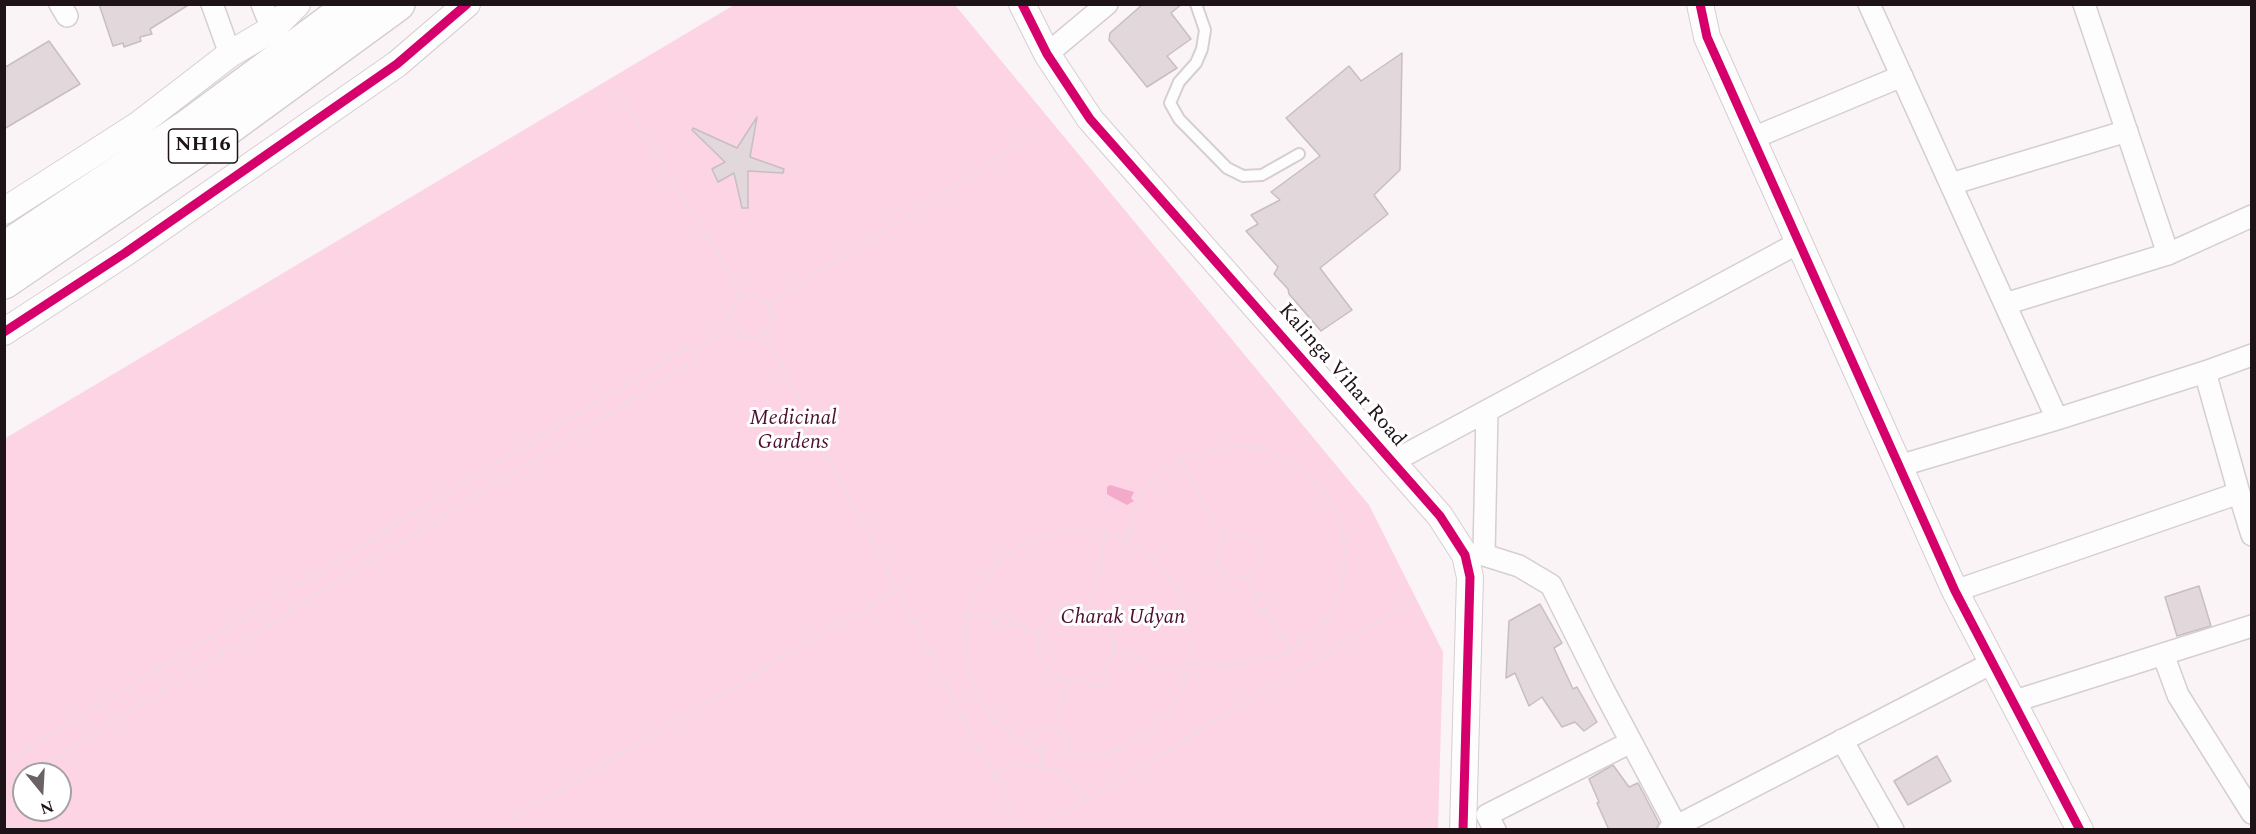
<!DOCTYPE html>
<html>
<head>
<meta charset="utf-8">
<style>
	body { margin:0 }
	#map { position:relative; width:2256px; height:834px; overflow:hidden; background:#fbf4f7; font-family:Spectral,serif }
	canvas { display:block }
	.frame { position:absolute; inset:0; border:6px solid #1e1317; pointer-events:none }
	.north { position:absolute; left:12px; top:762px; width:60px; height:60px; box-sizing:border-box; background:#fff; border:2px solid #a5a1a2; border-radius:50%; rotate:162deg; font-size:16px; font-weight:700; line-height:24px; text-align:center; color:#1e1317 }
	.north::after { content:''; display:block; margin:auto; width:21px; height:27px; background:#6b6265; clip-path:polygon(50% 0,100% 100%,50% 72%,0 100%) }
</style>
</head>
<body>
<div id="map">
<canvas width="2256" height="834"></canvas>
<div class="frame"></div>
<div class="north">N</div>
</div>
<script>
const ctx = document.querySelector('canvas').getContext('2d');
ctx.lineJoin = 'round';
function fillPath(path, color) { ctx.fillStyle = color; ctx.fill(path, 'evenodd'); }
const poly = rows => new Path2D(rows.map(r => 'M' + r).join(''));
function stroke(path, color, width, dash) { ctx.strokeStyle = color; ctx.lineWidth = width; ctx.lineCap = dash ? 'butt' : 'round'; ctx.setLineDash(dash || []); ctx.stroke(path); }
function label(font, color, halo, rows, align = 'center') {
  ctx.font = font + ' Spectral,serif'; ctx.lineWidth = 6; ctx.setLineDash([]); ctx.textBaseline = 'middle'; ctx.strokeStyle = halo; ctx.fillStyle = color; for (const [text, x, y, turn = 0] of rows) {
    ctx.save(); ctx.translate(x, y); ctx.rotate((+turn || 0) * Math.PI / 180); ctx.textAlign = isNaN(turn) ? turn : align; if (halo) ctx.strokeText(text, 0, 0); ctx.fillText(text, 0, 0); ctx.restore();
  }
}
const green = poly([
	[734,5,955,5,1369,505,1443,652,1438,829,5,829,4,439],
	[24,774,60,774,60,810,24,810]
]);
const water = poly([
	[1110,485,1134,492,1131,498,1134,501,1127,505,1110,496,1107,494,1107,487]
]);
const building = poly([
	[99,4,190,4,150,29,152,34,140,37,141,41,124,47,123,43,113,46,99,4],
	[1143,4,1182,4,1171,13,1191,39,1167,56,1177,68,1147,87,1109,40,1110,33,1143,4],
	[49,41,80,84,4,129,4,68,49,41],
	[1402,53,1400,170,1374,195,1388,214,1320,268,1352,310,1321,331,1289,294,1288,289,1274,274,1278,267,1246,231,1258,224,1251,215,1280,200,1271,192,1320,156,1286,118,1349,66,1361,81,1402,53],
	[757,117,750,157,784,169,783,173,748,171,748,208,742,208,734,173,718,182,712,169,725,162,692,130,693,128,737,148,757,117],
	[2199,586,2211,626,2177,636,2165,597,2199,586],
	[1540,604,1562,643,1554,648,1573,689,1577,687,1597,722,1584,731,1575,722,1562,727,1542,697,1529,706,1515,673,1506,678,1509,621,1540,604],
	[1937,756,1951,781,1908,805,1894,781,1937,756],
	[1613,765,1629,787,1638,783,1659,823,1656,830,1609,830,1597,803,1599,802,1589,779,1613,765]
]);
const path = poly([
	[617,89,744,297],
	'730 317a21 21 0 1 1 42 0a21 21 0 1 1-42 0Z',
	[768,304,1035,135],
	[764,334,1021,830],
	[1181,460,1224,539],
	'965 643a113 113 0 1 1 226 0a113 113 0 1 1-226 0Z',
	'1215 556a22 22 0 1 1 44 0a22 22 0 1 1-44 0Z',
	[1126,541,1133,513,1146,486,1167,466,1194,454,1233,446,1262,448,1294,463,1322,488,1339,518,1346,550,1341,589,1320,629,1282,654,1230,665,1189,665],
	[1246,576,1258,597],
	'1254 604a8 8 0 1 1 16 0a8 8 0 1 1-16 0Z',
	[1078,605,1090,608,1101,614,1109,624,1114,636,1114,648,1110,661,1105,668,1107,677,1102,684,1093,687,1084,680,1067,681,1055,676,1046,667,1040,656,1038,644,1039,632,1045,621,1054,612,1066,606,1078,605],
	[1090,608,1106,533],
	[1265,612,1289,650],
	'996 621a8 8 0 1 1 16 0a8 8 0 1 1-16 0Z',
	[969,613,995,619],
	[1012,624,1039,632],
	[1114,648,1143,661,1187,676],
	[1055,730,1067,681],
	[1027,744,1031,737,1039,731,1049,729,1055,730,1066,738,1069,756],
	[4,763,687,347,701,346,732,327],
	[1040,767,1042,751],
	[28,774,694,361,701,346],
	[992,774,1004,769,1022,765,1039,766,1058,772,1070,781,1086,800],
	[4,788,24,776],
	[493,830,896,590],
	[1034,830,1086,800,1416,598]
]);
const service = poly([
	[1196,4,1205,30,1202,49,1196,63,1179,82,1170,103,1179,119,1227,168,1243,176,1262,175,1299,154]
]);
const minor = poly([
	[60,4,67,16],
	[212,4,230,54],
	[262,4,272,29],
	[1869,4,2057,419],
	[2084,4,2168,254],
	[1047,54,1107,4],
	[1753,138,1902,76],
	[1951,184,2127,131],
	[2005,304,2168,254,2252,216],
	[2205,372,2252,355],
	[1392,462,1800,242],
	[1899,466,2057,419,2205,372,2239,493],
	[1465,555,1484,555,1519,566,1551,585,1604,691,1676,826,1682,830],
	[1484,555,1487,411],
	[1955,591,2239,493,2252,535],
	[2163,654,2178,695,2252,813],
	[2012,702,2252,626],
	[1842,740,1893,830],
	[1495,830,1487,815,1631,742],
	[1669,830,1992,663]
]);
const tertiary = poly([
	[1022,4,1047,54,1090,119,1440,516,1465,555,1470,577,1463,830],
	[1700,4,1707,37,1955,591,2080,830],
	[4,211,138,125,230,54,272,29,297,4],
	[4,332,125,253,397,64,467,4]
]);
const trunk = poly([
	[4,249,187,127,353,4],
	[4,282,202,147,398,4]
]);
const cycleway = poly([
	[1022,4,1047,54,1090,119,1440,516,1465,555,1470,577,1463,830],
	[1700,4,1707,37,1955,591,2080,830],
	[4,332,125,253,397,64,467,4]
]);
const shields = [
	[203,146,69]
];
const shieldNames = [
	["NH16",203,146]
];
const streetNames = [
	["Kalinga Vihar Road",1341,376,49]
];
const parkNames = [
	["Medicinal",793,420],
	["Gardens",793,444],
	["Charak Udyan",1123,619]
];
fillPath(green, '#fcd4e4');
fillPath(water, '#f2abca');
fillPath(building, '#e2d8db');
stroke(building, '#c7bec2', 1.5);
stroke(service, '#d6ced1', 14);
stroke(minor, '#d6ced1', 24);
stroke(tertiary, '#d6ced1', 28);
stroke(trunk, '#d6ced1', 36);
stroke(path, '#e2e0e1', 3, [1.5, 4.5]);
stroke(service, '#fefdfe', 10);
stroke(minor, '#fefdfe', 21);
stroke(tertiary, '#fefdfe', 26);
stroke(trunk, '#fefdfe', 33);
stroke(cycleway, '#d6006c', 9);
for (const [x, y, w] of shields) { const box = new Path2D(); box.roundRect(x - w / 2, y - 17, w, 34, 4.5); ctx.fillStyle = '#fff'; ctx.fill(box); stroke(box, '#1e1317', 1.5); }
label('bold 20px', '#1e1317', null, shieldNames);
label('21px', '#1e1317', '#fff', streetNames);
label('italic 21px', '#4b0f2f', '#fff', parkNames);
</script>
</body>
</html>
